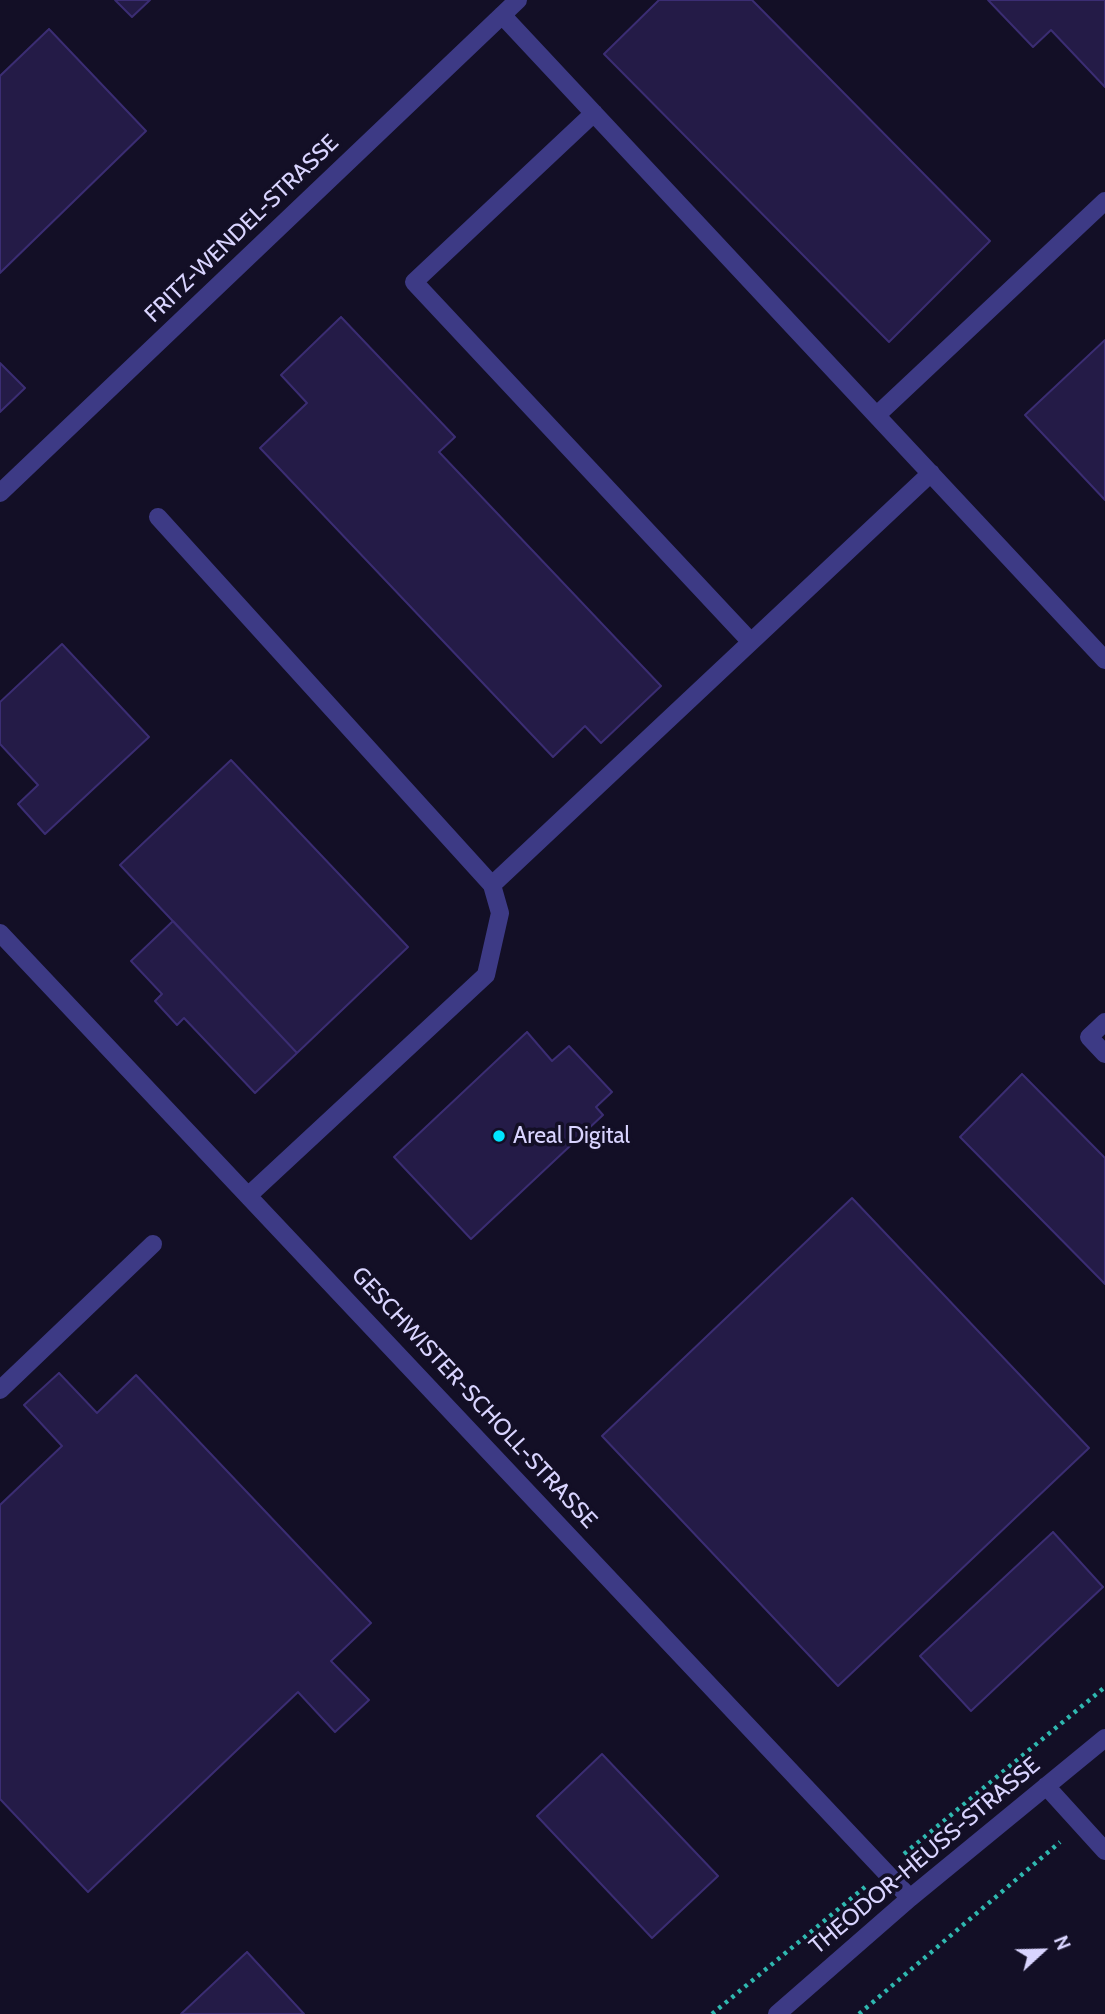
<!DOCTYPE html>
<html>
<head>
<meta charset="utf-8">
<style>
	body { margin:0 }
	#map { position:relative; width:1105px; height:2014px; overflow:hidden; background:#130f26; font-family:Cabin,sans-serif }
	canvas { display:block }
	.north { position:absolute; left:1007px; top:1916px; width:70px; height:70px; -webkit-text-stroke:5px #130f26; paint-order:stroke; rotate:68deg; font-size:19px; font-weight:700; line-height:28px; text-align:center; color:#d9d4ff }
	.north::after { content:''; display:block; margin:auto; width:24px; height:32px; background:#d9d4ff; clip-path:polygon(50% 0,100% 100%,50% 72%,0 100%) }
</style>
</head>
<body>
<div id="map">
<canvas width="1105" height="2014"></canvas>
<div class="north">N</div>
</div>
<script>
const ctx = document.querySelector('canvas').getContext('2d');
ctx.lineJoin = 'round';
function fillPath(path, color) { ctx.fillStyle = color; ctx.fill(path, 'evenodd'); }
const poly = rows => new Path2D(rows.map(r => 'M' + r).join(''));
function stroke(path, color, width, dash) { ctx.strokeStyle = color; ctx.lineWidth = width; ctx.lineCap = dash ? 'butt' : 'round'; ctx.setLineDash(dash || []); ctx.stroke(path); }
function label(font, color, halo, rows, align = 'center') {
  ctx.font = font + ' Cabin,sans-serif'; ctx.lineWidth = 7; ctx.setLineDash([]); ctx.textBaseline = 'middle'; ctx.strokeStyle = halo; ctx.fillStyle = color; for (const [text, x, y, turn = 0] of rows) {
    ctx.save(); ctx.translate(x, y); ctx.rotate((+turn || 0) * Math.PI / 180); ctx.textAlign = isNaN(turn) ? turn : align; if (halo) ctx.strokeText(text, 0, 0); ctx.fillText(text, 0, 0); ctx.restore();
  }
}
const building = poly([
	[115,0,150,0,132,17,115,0],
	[659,0,752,0,990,241,889,342,604,54,659,0],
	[988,0,1105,0,1105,87,1051,30,1033,47,988,0],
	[49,29,146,131,0,273,0,76,49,29],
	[341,317,455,437,439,452,661,686,601,743,585,726,553,757,260,448,307,403,281,375,341,317],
	[1105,340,1105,500,1025,415,1105,340],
	[0,363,25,388,0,412,0,363],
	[62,644,149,737,45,834,18,804,38,785,0,744,0,702,62,644],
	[231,760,408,947,297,1053,120,865,231,760],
	[173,921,297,1053,255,1093,184,1018,177,1025,155,1001,162,994,131,961,173,921],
	[527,1032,552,1061,569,1046,612,1092,596,1107,603,1115,471,1239,394,1157,527,1032],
	[1022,1074,1105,1158,1105,1284,960,1137,1022,1074],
	[852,1198,1089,1448,838,1686,602,1436,852,1198],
	[59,1373,97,1413,136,1375,371,1623,331,1661,369,1700,335,1732,298,1692,88,1892,0,1799,0,1505,62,1446,24,1405,59,1373],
	[1053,1532,1103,1587,971,1711,920,1656,1053,1532],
	[602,1754,718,1876,652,1938,537,1816,602,1754],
	[247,1952,304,2014,181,2014,247,1952]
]);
const path = poly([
	[904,1854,1105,1687],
	[712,2014,865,1887],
	[859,2014,1060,1842]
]);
const minor = poly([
	[502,15,1105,660],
	[594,113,414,282,751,642],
	[877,415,1105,201],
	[0,493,518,0],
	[158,517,492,885,500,913,486,975,249,1195],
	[492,885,931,473],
	[0,933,910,1898],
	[1105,1022,1089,1037,1105,1054],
	[0,1390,153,1244],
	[1046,1786,1105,1851],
	[777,2014,910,1898,1105,1738]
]);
const markers = [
	[499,1136,7,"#00e5ff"]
];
const streetNames = [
	["FRITZ-WENDEL-STRASSE",242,229,-44],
	["GESCHWISTER-SCHOLL-STRASSE",474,1398,47],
	["THEODOR-HEUSS-STRASSE",925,1856,-40]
];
const poiNames = [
	["Areal Digital",513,1136]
];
fillPath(building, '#241b47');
stroke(building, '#3b2d73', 2);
stroke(path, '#2fb8b0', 4.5, [3.5, 5]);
stroke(minor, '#3d3a85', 18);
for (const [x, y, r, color] of markers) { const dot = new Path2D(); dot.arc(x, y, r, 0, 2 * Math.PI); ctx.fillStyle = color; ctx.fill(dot); stroke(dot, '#130f26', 2.5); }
label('23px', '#d9d4ff', '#130f26', streetNames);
label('23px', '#d9d4ff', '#130f26', poiNames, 'left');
</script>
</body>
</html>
